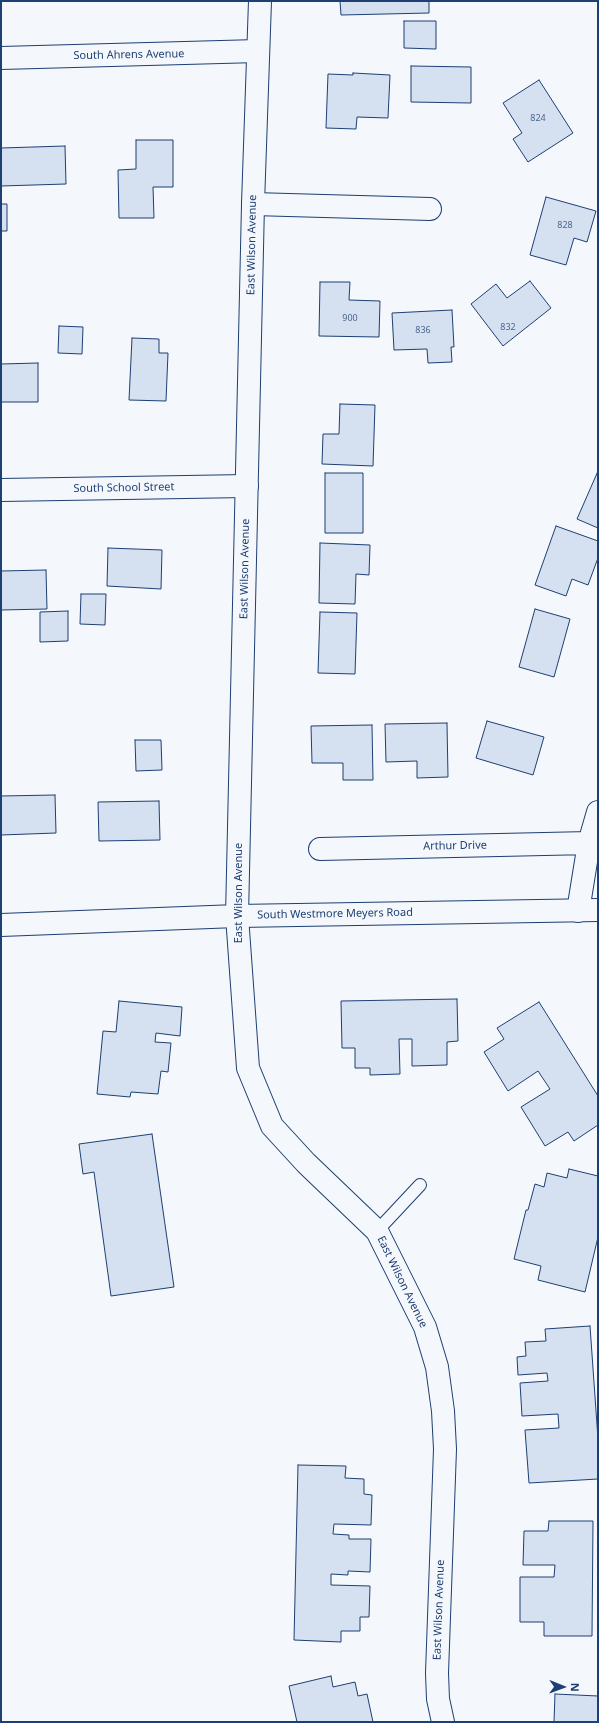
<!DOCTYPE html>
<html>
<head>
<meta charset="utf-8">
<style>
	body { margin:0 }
	#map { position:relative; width:599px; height:1723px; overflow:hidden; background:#f4f7fb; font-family:"Noto Sans",sans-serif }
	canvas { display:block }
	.frame { position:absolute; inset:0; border:2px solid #1d3f73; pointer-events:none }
	.north { position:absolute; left:543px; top:1667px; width:40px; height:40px; -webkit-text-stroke:3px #f4f7fb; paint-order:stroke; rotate:91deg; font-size:11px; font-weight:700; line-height:16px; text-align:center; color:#1d3f73 }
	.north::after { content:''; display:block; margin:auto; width:14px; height:18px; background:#1d3f73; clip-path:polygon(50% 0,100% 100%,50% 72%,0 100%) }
</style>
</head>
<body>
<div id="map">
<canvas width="599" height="1723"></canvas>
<div class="frame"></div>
<div class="north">N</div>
</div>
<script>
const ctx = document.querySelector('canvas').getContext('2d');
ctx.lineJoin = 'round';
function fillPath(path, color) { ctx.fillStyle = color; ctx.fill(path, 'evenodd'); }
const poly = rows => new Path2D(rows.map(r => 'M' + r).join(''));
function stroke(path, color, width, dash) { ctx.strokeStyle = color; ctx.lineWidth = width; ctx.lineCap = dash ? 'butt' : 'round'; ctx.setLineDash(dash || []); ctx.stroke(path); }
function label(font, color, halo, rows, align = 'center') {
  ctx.font = font + ' "Noto Sans",sans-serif'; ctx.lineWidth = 3; ctx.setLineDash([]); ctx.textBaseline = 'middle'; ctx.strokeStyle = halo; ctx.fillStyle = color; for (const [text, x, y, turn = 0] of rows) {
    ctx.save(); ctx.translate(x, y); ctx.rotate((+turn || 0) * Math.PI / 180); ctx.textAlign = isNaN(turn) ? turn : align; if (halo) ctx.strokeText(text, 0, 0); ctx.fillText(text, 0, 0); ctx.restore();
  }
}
const building = poly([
	[340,1,429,1,429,13,341,15,340,1],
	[404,21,436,21,436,49,404,48,404,21],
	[411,66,471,67,471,103,411,102,411,66],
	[353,73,390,75,388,118,357,117,356,129,326,128,328,74,353,75,353,73],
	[539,80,573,133,528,162,513,139,522,133,503,103,539,80],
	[136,140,173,140,173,187,153,187,154,218,119,218,118,170,136,169,136,140],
	[65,146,66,184,1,186,1,148,65,146],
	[546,197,596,211,587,242,574,238,566,265,530,255,546,197],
	[1,204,7,204,7,231,1,231,1,204],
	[530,281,551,308,503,346,471,304,496,284,507,298,530,281],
	[320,282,350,282,349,300,380,301,379,337,319,336,320,282],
	[452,310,454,347,451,347,452,362,428,363,427,349,394,350,392,313,452,310],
	[59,326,83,327,82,354,58,353,59,326],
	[132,338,159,339,159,353,168,353,166,401,129,400,132,338],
	[38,363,38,402,1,402,1,364,38,363],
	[340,404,375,405,373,466,322,464,323,434,339,434,340,404],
	[598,471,598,528,577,519,598,471],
	[325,473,363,473,363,533,325,533,325,473],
	[556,526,598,541,598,558,588,585,572,579,566,596,535,585,556,526],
	[320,543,370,545,369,575,356,574,355,604,319,603,320,543],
	[108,548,162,550,161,589,107,586,108,548],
	[46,570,47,609,1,610,1,571,46,570],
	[81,594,106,594,105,625,80,624,81,594],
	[535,609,570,619,554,677,519,667,535,609],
	[68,611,68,641,40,642,40,612,68,611],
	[320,612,357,613,355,674,318,673,320,612],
	[487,721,544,737,533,775,476,758,487,721],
	[447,723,448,777,417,778,417,761,386,762,385,724,447,723],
	[372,725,373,780,343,780,343,763,312,763,311,726,372,725],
	[135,740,161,740,162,770,136,771,135,740],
	[55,795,56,833,1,835,1,796,55,795],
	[159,801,160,840,99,841,98,802,159,801],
	[457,999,458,1041,447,1042,447,1065,412,1066,412,1039,399,1039,400,1074,370,1075,370,1068,355,1068,355,1048,342,1048,341,1001,457,999],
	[119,1001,182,1007,180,1036,156,1033,155,1042,171,1043,168,1072,161,1071,158,1094,131,1092,130,1097,97,1094,103,1031,116,1032,119,1001],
	[539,1002,598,1096,598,1125,574,1141,568,1132,545,1146,521,1107,550,1089,538,1071,508,1091,484,1052,504,1039,497,1028,539,1002],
	[152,1134,174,1287,111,1296,94,1172,83,1174,79,1144,152,1134],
	[569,1169,598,1176,598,1237,585,1292,538,1280,541,1266,514,1259,526,1210,528,1210,535,1184,544,1187,547,1173,567,1178,569,1169],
	[590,1326,598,1439,598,1479,529,1483,525,1430,559,1428,558,1414,522,1416,520,1383,548,1381,547,1373,518,1375,517,1357,526,1356,525,1342,546,1341,545,1329,590,1326],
	[298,1465,346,1466,345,1478,364,1479,364,1494,372,1495,371,1525,334,1524,333,1534,349,1535,349,1539,371,1539,370,1572,348,1571,348,1575,331,1574,331,1585,370,1586,369,1617,360,1617,360,1631,341,1631,341,1642,294,1640,298,1465],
	[549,1521,593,1521,592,1636,544,1636,544,1622,520,1622,520,1577,554,1577,555,1565,523,1565,524,1531,548,1531,549,1521],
	[331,1676,333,1687,355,1682,358,1696,367,1694,373,1722,297,1722,289,1686,331,1676],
	[555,1694,598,1696,598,1722,554,1722,555,1694]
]);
const service = poly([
	[377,1231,420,1185]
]);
const minor = poly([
	[1,58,258,51],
	[253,204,430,209],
	[1,490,247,486],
	[320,849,589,843],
	[578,911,589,843,598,812],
	[237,916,248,1068,272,1126,306,1163,377,1231,425,1327,437,1367,443,1411,445,1449,437,1673,438,1699,443,1722]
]);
const tertiary = poly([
	[237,916,253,204,260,1],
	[1,925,237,916,598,910]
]);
const numberNames = [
	["824",538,118],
	["828",565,225],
	["900",350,318],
	["832",508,327],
	["836",423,330]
];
const streetNames = [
	["South Ahrens Avenue",129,55,-1],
	["East Wilson Avenue",252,245,-89],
	["South School Street",124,488,-1],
	["East Wilson Avenue",245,569,-89],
	["Arthur Drive",455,846,-1],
	["East Wilson Avenue",239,893,-90],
	["South Westmore Meyers Road",335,914,-1],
	["East Wilson Avenue",402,1282,64],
	["East Wilson Avenue",439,1610,-88]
];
fillPath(building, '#d5e0f0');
stroke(building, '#1d3f73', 1);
stroke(service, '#1d3f73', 14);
stroke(minor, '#1d3f73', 24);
stroke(tertiary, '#1d3f73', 24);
stroke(service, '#f4f7fb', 12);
stroke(minor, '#f4f7fb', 22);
stroke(tertiary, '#f4f7fb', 22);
label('9px', '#4b6792', null, numberNames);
label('11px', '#1d3f73', '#f4f7fb', streetNames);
</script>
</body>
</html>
